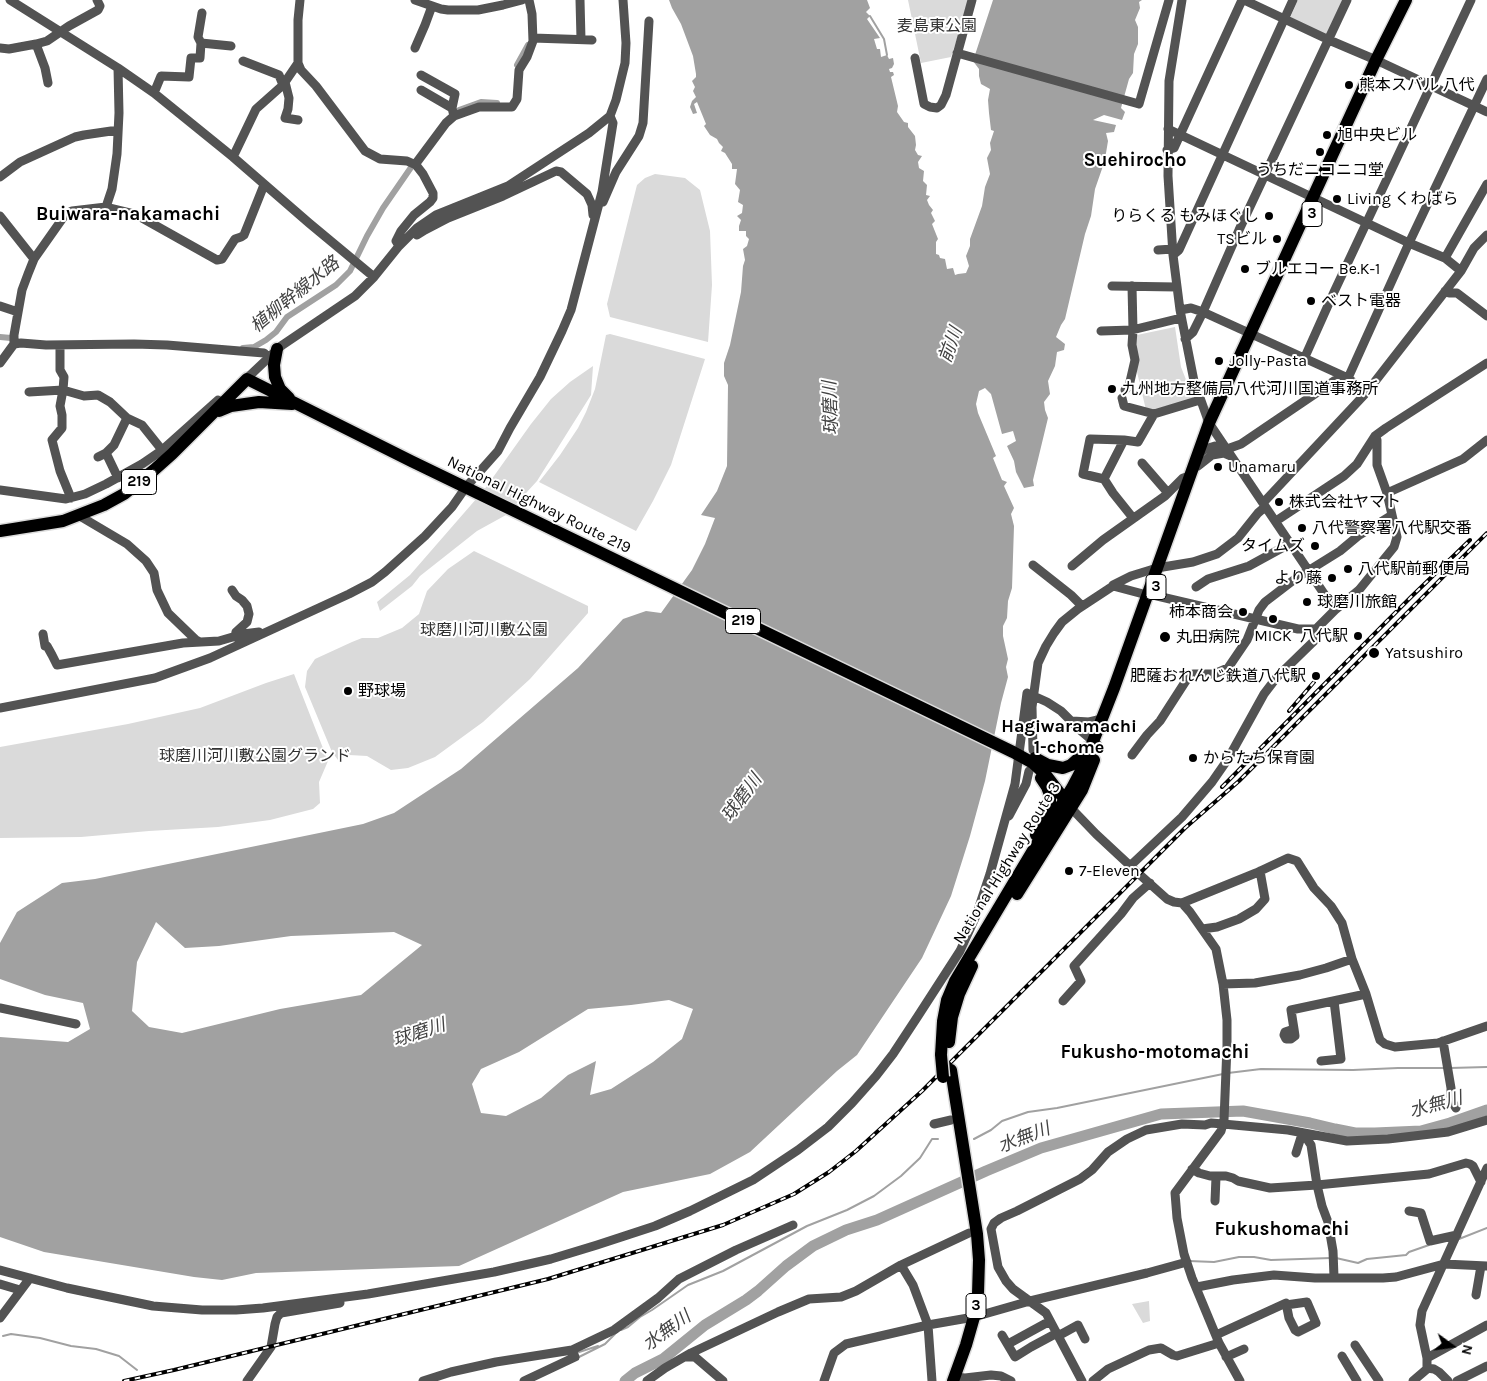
<!DOCTYPE html>
<html>
<head>
<meta charset="utf-8">
<style>
	body { margin:0 }
	#map { position:relative; width:1487px; height:1381px; overflow:hidden; background:#fff; font-family:Karla,sans-serif }
	canvas { display:block }
	.north { position:absolute; left:1427px; top:1321px; width:50px; height:50px; -webkit-text-stroke:4px #fff; paint-order:stroke; rotate:104deg; font-size:14px; font-weight:700; line-height:20px; text-align:center; color:#000 }
	.north::after { content:''; display:block; margin:auto; width:18px; height:22px; background:#000; clip-path:polygon(50% 0,100% 100%,50% 72%,0 100%) }
</style>
</head>
<body>
<div id="map">
<canvas width="1487" height="1381"></canvas>
<div class="north">N</div>
</div>
<script>
const ctx = document.querySelector('canvas').getContext('2d');
ctx.lineJoin = 'round';
function fillPath(path, color) { ctx.fillStyle = color; ctx.fill(path, 'evenodd'); }
const poly = rows => new Path2D(rows.map(r => 'M' + r).join(''));
function stroke(path, color, width, dash) { ctx.strokeStyle = color; ctx.lineWidth = width; ctx.lineCap = dash ? 'butt' : 'round'; ctx.setLineDash(dash || []); ctx.stroke(path); }
function label(font, color, halo, rows, align = 'center') {
  ctx.font = font + ' Karla,"Noto Sans JP",sans-serif'; ctx.lineWidth = 4; ctx.setLineDash([]); ctx.textBaseline = 'middle'; ctx.strokeStyle = halo; ctx.fillStyle = color; for (const [text, x, y, turn = 0] of rows) {
    ctx.save(); ctx.translate(x, y); ctx.rotate((+turn || 0) * Math.PI / 180); ctx.textAlign = isNaN(turn) ? turn : align; if (halo) ctx.strokeText(text, 0, 0); ctx.fillText(text, 0, 0); ctx.restore();
  }
}
const green = poly([
	[908,0,970,0,951,57,921,63],
	[1298,0,1345,0,1327,36,1290,18],
	[655,174,685,178,700,190,710,231,712,285,708,342,610,317,607,304,637,185,645,178],
	[1175,327,1181,367,1194,400,1155,412,1146,410,1137,372,1136,348,1137,335],
	[610,334,705,359,671,465,653,501,636,531,539,482,560,455,578,428,586,412,595,389,606,335],
	[593,366,591,395,537,481,506,515,477,531,420,576,412,586,380,611,377,602,410,575,484,490,531,424,551,399,570,382],
	[474,551,588,606,588,613,530,679,483,722,435,757,408,768,391,770,367,756,349,755,338,760,332,752,305,687,307,671,315,659,352,642,362,638,378,638,402,628,419,614,427,591,448,569],
	[294,674,328,761,319,782,320,803,313,809,270,820,218,827,149,831,81,837,0,838,0,747,128,724,200,708,266,683],
	[1149,1301,1150,1321,1143,1323,1132,1304]
]);
const water = poly([
	[669,0,867,0,870,8,866,12,870,16,867,19,880,38,874,39,877,49,880,49,881,57,887,55,889,59,893,58,894,64,892,68,889,69,890,72,893,72,894,75,891,77,898,106,897,112,904,122,908,123,908,127,915,136,916,145,915,150,918,155,922,156,918,162,919,168,924,171,923,181,927,185,926,195,930,196,927,200,929,205,933,210,931,213,935,221,932,224,938,239,936,242,936,254,939,255,940,258,945,259,947,269,953,268,955,275,958,274,966,273,969,266,966,256,970,246,970,239,982,206,985,187,990,174,987,158,991,150,990,143,994,131,991,130,989,113,988,100,990,89,981,84,979,76,979,69,973,61,993,0,1142,0,1139,2,1140,8,1135,20,1138,27,1138,44,1134,54,1133,73,1129,79,1121,108,1125,112,1122,120,1104,115,1093,120,1116,125,1114,132,1106,133,1108,141,1106,153,1103,166,1095,189,1091,216,1085,234,1065,319,1061,325,1056,337,1065,344,1064,350,1057,352,1055,366,1048,381,1050,394,1044,402,1045,410,1048,418,1033,480,1034,486,1024,488,1016,472,1014,461,1007,446,1016,441,1013,431,1002,434,991,394,985,388,979,391,976,404,978,413,996,456,993,458,1002,480,1007,482,1004,486,1014,508,1011,514,1014,526,1012,588,1008,601,1007,618,1003,626,1003,636,1008,659,1006,667,1008,677,1001,703,985,781,970,836,951,896,922,958,857,1055,837,1071,750,1152,710,1174,623,1192,459,1266,256,1273,222,1280,194,1277,44,1252,0,1237,0,1037,68,1042,90,1029,83,1003,45,995,0,979,0,943,17,912,62,883,95,879,363,824,394,813,461,769,578,668,623,619,646,611,661,613,692,570,705,544,715,518,701,515,717,491,727,466,728,385,724,376,724,363,730,345,741,292,743,266,745,260,743,249,747,246,749,239,746,236,746,231,739,231,739,226,741,220,737,216,742,213,743,205,738,202,740,190,735,184,737,169,732,169,732,164,725,153,721,151,723,147,719,143,717,139,710,135,704,126,706,124,697,102,694,104,697,113,693,114,690,107,692,101,696,97,693,91,695,87,692,81,696,77,696,74,693,56,681,24,672,8],
	[156,922,185,948,219,946,291,936,394,932,422,945,361,995,280,1009,182,1033,149,1027,132,1011,137,962],
	[669,1000,693,1009,682,1039,653,1062,611,1089,590,1095,596,1061,568,1075,541,1098,506,1116,481,1113,472,1084,481,1069,519,1052,588,1009,631,1005]
]);
const stream = poly([
	[870,16,884,39,887,55],
	[1450,1068,1487,1067],
	[1228,1073,1261,1069,1353,1070,1398,1068,1445,1068],
	[974,1139,991,1130,1002,1121,1028,1112,1057,1108,1223,1074],
	[1459,1239,1487,1228],
	[1336,1258,1358,1263,1367,1259,1406,1255,1409,1252,1429,1245],
	[1189,1261,1214,1262,1239,1257,1254,1257,1271,1260,1331,1258],
	[621,1330,628,1327,640,1317,652,1310,688,1285,723,1271,807,1226,847,1210,874,1196,901,1176,920,1158,932,1139,938,1139],
	[3,1336,11,1334,40,1338,71,1346,96,1349,119,1356,137,1370],
	[576,1353,598,1346],
	[577,1358,605,1344,615,1334]
]);
const canal = poly([
	[517,65,528,45],
	[459,110,481,102,497,103],
	[0,337,11,338],
	[243,348,254,347,266,340,276,332,287,317,336,285,350,271,367,236,383,208,412,166]
]);
const river = poly([
	[625,1381,635,1373,663,1359,705,1325,746,1300,758,1291,786,1266,813,1246,846,1230,877,1220,986,1171,1041,1148,1161,1114,1243,1111,1310,1123,1335,1129,1355,1133,1375,1133,1421,1131,1450,1123,1487,1110]
]);
const minor = poly([
	[10,0,118,68,154,93,233,157,309,223,374,277],
	[300,0,298,20,298,63,301,70,316,86,365,151,380,159,407,161,416,165],
	[415,0,441,9,448,10,478,10,503,5,522,0],
	[580,0,581,39],
	[1182,0,1169,81,1168,176,1173,255,1180,310,1194,381,1209,423,1335,610],
	[1244,0,1329,40,1376,60,1487,112],
	[533,38,592,40],
	[201,43,198,37,202,13],
	[36,44,45,68,48,83],
	[0,48,9,49,36,44,47,41,69,26,98,10,100,6,97,0],
	[415,48,425,25,432,6],
	[957,53,1139,104,1169,0],
	[915,58,924,104,930,107,937,108,941,105,946,95,972,0],
	[243,61,279,75,283,85],
	[421,75,455,94,452,108,454,116],
	[285,82,289,98,288,109,285,118,298,120],
	[421,90,452,108],
	[154,93,161,76,189,77,191,58,200,58,201,43,231,46],
	[1168,129,1409,243,1445,258,1461,271],
	[1167,150,1174,148,1242,0],
	[233,157,256,109,283,85,298,63],
	[0,177,20,162,75,137,84,135,118,130],
	[603,202,616,172,639,136,643,123,649,21],
	[106,207,112,189,117,154,119,113,118,68],
	[0,216,34,259],
	[417,235,425,230,448,218,503,196,556,171,561,172,587,194,592,205,593,215],
	[399,246,396,241,401,231,414,215,430,202,433,198,433,193,423,174,416,165,417,162,446,123,454,116,479,107,512,107,517,99,519,70,527,57,533,41,532,14,529,0],
	[1158,250,1173,249],
	[1173,255,1179,250,1293,0],
	[1445,258,1487,184],
	[1112,286,1177,287],
	[1445,291,1449,293,1457,293,1487,316],
	[0,306,18,312],
	[1180,310,1191,308,1203,312,1348,378,1366,393],
	[1101,331,1132,330,1181,318],
	[1185,339,1193,332,1203,312,1239,230,1347,0],
	[14,344,14,335,22,290,28,274,34,259,65,215,72,211,106,207,135,214,217,260,222,259,235,239,241,237,244,235,264,185],
	[60,345,60,370,64,377,63,390,60,406,62,415,62,428,52,440,60,471,71,498],
	[1304,359,1334,292,1471,0],
	[0,363,14,344,21,343,46,345,134,344,167,345,264,353,268,357],
	[1348,378,1409,243,1487,79],
	[244,381,281,346,355,296,374,277,399,246,417,228,436,215,508,186,589,133,610,116,616,100,625,63,626,43,623,0],
	[1125,390,1129,386,1135,360,1132,345,1133,330,1132,286],
	[29,392,63,390,84,396,98,395,110,402,127,418,142,425,162,450],
	[1122,398,1124,406,1154,414],
	[106,453,114,445,127,418],
	[1198,454,1205,449,1215,446,1227,449,1241,444,1334,381,1347,378],
	[98,457,106,453,118,478],
	[1142,463,1168,493],
	[1198,466,1212,455,1224,453,1231,456],
	[1104,479,1083,474,1090,439,1124,440],
	[0,490,66,499,85,494,106,484,142,464,161,451,218,400],
	[1387,493,1463,459,1487,440],
	[1263,503,1366,393,1461,271,1474,248,1487,235],
	[78,515,127,544,146,561,154,573,157,590,168,613,196,640,200,642],
	[1133,518,1113,493,1104,479,1124,440,1138,442,1154,414,1200,400],
	[1276,521,1344,476,1357,464,1375,436,1386,428,1487,363],
	[1033,565,1071,595,1082,606],
	[1072,566,1103,540,1165,496,1183,478,1190,476],
	[1113,585,1131,576,1157,568,1193,562,1217,554,1238,538,1258,513,1265,507],
	[1196,587,1208,579,1249,566,1291,543],
	[232,590,236,596,242,600,247,606,249,614,247,622,236,632,235,637],
	[1153,595,1298,629,1316,629],
	[43,634,45,646,47,646,52,655,57,665,183,643,219,641,243,634,259,632],
	[0,708,155,678,210,658,349,594,372,582,385,572,425,536,452,507,466,487,498,451,510,428,540,377,562,331,571,310,602,192,613,123,610,116],
	[1072,721,1089,722,1102,719],
	[1033,750,1032,707,1038,663,1046,646,1054,633,1062,622,1078,609,1113,586,1147,595],
	[1132,755,1147,735,1160,721,1189,676,1193,674,1214,674,1228,668,1247,640,1259,610,1265,602,1295,579,1340,551,1358,536,1392,515],
	[1071,808,1096,834,1139,874,1167,899,1174,902,1182,903,1256,873,1288,858,1297,861,1314,888,1331,906,1342,923,1352,959,1366,994,1378,1034,1380,1040,1385,1044,1395,1047,1438,1043,1487,1026],
	[1009,816,1026,784,1029,771],
	[1130,866,1182,817,1212,782,1228,759,1264,694,1277,677,1314,641,1316,629,1335,610,1359,590,1394,547,1397,537,1387,493,1377,465,1377,440,1375,436],
	[1182,903,1190,912,1216,949,1223,984,1227,1020,1227,1046,1224,1120,1221,1131,1175,1193,1177,1218,1184,1254,1192,1278,1219,1343,1240,1381],
	[1202,929,1217,927,1239,919,1256,909,1265,899,1260,871],
	[1223,984,1255,983,1300,975,1326,968,1352,959],
	[1063,1001,1081,981,1074,966,1121,914,1133,898,1150,883],
	[0,1008,76,1024],
	[1294,1029,1285,1032,1284,1035,1286,1039,1291,1039,1295,1036,1294,1029,1291,1010,1366,994],
	[1443,1041,1451,1088,1451,1100,1456,1108],
	[1321,1061,1341,1059,1334,1001],
	[934,1124,951,1120],
	[1296,1153,1302,1134],
	[1192,1169,1199,1173,1210,1176,1226,1176,1233,1178,1238,1181,1270,1188,1317,1185,1311,1145,1307,1139,1301,1133],
	[1215,1201,1216,1177],
	[1409,1211,1421,1213,1430,1241,1457,1235],
	[901,1265,913,1285,928,1325,932,1381],
	[0,1270,67,1288,153,1306,202,1310,236,1310,263,1308,368,1294,494,1272,551,1259,597,1245,655,1226,690,1211,753,1180,798,1150,828,1127,852,1103,876,1076,893,1054,918,1016,960,951,976,916,990,874,1015,784,1027,693,1047,702,1061,711,1080,730,1099,746],
	[1334,1277,1333,1251,1328,1222,1322,1206,1317,1185,1429,1174,1466,1163,1470,1164,1473,1166,1481,1182],
	[0,1284,20,1290],
	[1197,1287,1233,1280,1274,1275,1315,1278,1383,1278,1396,1277,1444,1264,1487,1266],
	[1476,1295,1481,1266],
	[0,1318,30,1278],
	[1002,1335,1015,1357,1031,1347,1057,1333],
	[1216,1335,1286,1303,1289,1318,1295,1330,1298,1332,1316,1323,1307,1302,1286,1305],
	[1058,1336,1078,1325,1085,1339],
	[1008,1344,1050,1321],
	[1355,1345,1379,1381],
	[1342,1356,1357,1381],
	[684,1357,695,1357,723,1381],
	[1226,1357,1244,1349],
	[1427,1358,1487,1325],
	[1427,1368,1434,1369,1439,1372,1448,1381],
	[954,1377,965,1378,991,1375,1001,1376,1011,1381],
	[247,1381,271,1347,275,1324,277,1317,281,1313,340,1303],
	[423,1381,451,1372,496,1362,572,1350,614,1330,658,1298,679,1279,736,1250,793,1225],
	[524,1381,575,1357,572,1350],
	[647,1381,665,1368,691,1353,778,1312,809,1299,841,1297,856,1291,901,1265,969,1233],
	[824,1381,834,1353,846,1344,928,1325,974,1317,1030,1301,1147,1273,1187,1262],
	[1082,1381,1046,1313,1013,1289,1006,1281,998,1267,991,1229,994,1223,1001,1218,1017,1211,1080,1179,1092,1170,1108,1152,1127,1139,1146,1130,1182,1124,1205,1125,1211,1123,1223,1124,1288,1130,1347,1141,1388,1139,1448,1132,1487,1120],
	[1093,1381,1108,1369,1149,1350,1161,1348,1173,1355,1177,1356,1219,1343],
	[1413,1381,1427,1369,1427,1358,1420,1325,1422,1311,1487,1168],
	[1457,1381,1487,1366]
]);
const highway = poly([
	[277,349,274,365,275,377,280,389,289,398],
	[219,411,231,406,259,402,292,404],
	[0,531,63,521,104,505,124,494,154,470,172,454,247,379,411,461,1013,752,1033,763,1046,775,1071,808],
	[1035,758,1048,765,1063,768,1071,765,1080,757,1087,748],
	[1036,835,1050,804,1050,795,1047,787,1041,778],
	[1017,894,1082,790,1094,760],
	[949,1042,952,1017,959,994,972,966],
	[941,1055,943,1021,947,1000,955,981,1038,842,1072,788,1083,767,1114,688,1209,423,1376,60,1406,0],
	[951,1070,977,1234,979,1260,978,1294,974,1317,966,1345,953,1381]
]);
const rail = poly([
	[1289,711,1314,682],
	[1222,787,1411,597,1470,540],
	[124,1381,174,1370,548,1279,723,1225,794,1194,829,1172,856,1151,922,1091,1185,828,1239,781,1487,533]
]);
const highwayBridge = poly([
	[941,1055,943,1077]
]);
const markers = [
	[1349,85,5,"#000"],
	[1327,135,5,"#000"],
	[1320,152,5,"#000"],
	[1337,199,5,"#000"],
	[1269,216,5,"#000"],
	[1277,239,5,"#000"],
	[1245,269,5,"#000"],
	[1311,301,5,"#000"],
	[1219,361,5,"#000"],
	[1112,389,5,"#000"],
	[1218,467,5,"#000"],
	[1279,502,5,"#000"],
	[1302,528,5,"#000"],
	[1315,546,5,"#000"],
	[1348,569,5,"#000"],
	[1332,578,5,"#000"],
	[1307,602,5,"#000"],
	[1243,612,5,"#000"],
	[1273,619,5,"#000"],
	[1358,636,5,"#000"],
	[1165,637,6,"#000"],
	[1374,653,6,"#000"],
	[1316,676,5,"#000"],
	[348,691,5,"#000"],
	[1193,758,5,"#000"],
	[1069,871,5,"#000"]
];
const shields = [
	[1312,214,20],
	[139,482,35],
	[1156,587,20],
	[743,621,35],
	[976,1306,20]
];
const shieldNames = [
	["3",1312,214],
	["219",139,482],
	["3",1156,587],
	["219",743,621],
	["3",976,1306]
];
const parkNames = [
	["麦島東公園",937,26],
	["球磨川河川敷公園",484,630],
	["球磨川河川敷公園グランド",255,756]
];
const poiNames = [
	["熊本スバル 八代",1359,85],
	["旭中央ビル",1337,135],
	["うちだニコニコ堂",1320,170,"center"],
	["Living くわばら",1347,199],
	["りらくる もみほぐし",1259,216,"right"],
	["TSビル",1267,239,"right"],
	["ブルエコー Be.K-1",1255,269],
	["ベスト電器",1321,301],
	["Jolly-Pasta",1229,361],
	["九州地方整備局八代河川国道事務所",1122,389],
	["Unamaru",1228,467],
	["株式会社ヤマト",1289,502],
	["八代警察署八代駅交番",1312,528],
	["タイムズ",1305,546,"right"],
	["八代駅前郵便局",1358,569],
	["より藤",1322,578,"right"],
	["球磨川旅館",1317,602],
	["柿本商会",1233,612,"right"],
	["MICK",1273,636,"center"],
	["八代駅",1348,636,"right"],
	["丸田病院",1176,637],
	["Yatsushiro",1385,653],
	["肥薩おれんじ鉄道八代駅",1306,676,"right"],
	["野球場",358,691],
	["からたち保育園",1203,758],
	["7-Eleven",1079,871]
];
const streetNames = [
	["National Highway Route 219",539,505,26],
	["National Highway Route 3",1007,863,-58]
];
const waterNames = [
	["植柳幹線水路",295,295,-39],
	["前川",951,345,-70],
	["球磨川",831,408,-92],
	["球磨川",742,798,-54],
	["球磨川",419,1033,-18],
	["水無川",1436,1105,-15],
	["水無川",1024,1138,-21],
	["水無川",667,1331,-36]
];
const neighbourhoodNames = [
	["Hagiwaramachi",1069,727],
	["1-chome",1069,748]
];
const quarterNames = [
	["Suehirocho",1135,161],
	["Buiwara-nakamachi",128,215],
	["Fukusho-motomachi",1155,1053],
	["Fukushomachi",1282,1230]
];
fillPath(green, '#dadada');
fillPath(water, '#a1a1a1');
stroke(stream, '#a1a1a1', 2);
stroke(canal, '#a1a1a1', 6);
stroke(river, '#a1a1a1', 11);
stroke(highway, '#dbdbdb', 15);
stroke(minor, '#535353', 9);
stroke(highway, '#000', 12);
stroke(rail, '#000', 4);
stroke(rail, '#fff', 2, [5.5]);
stroke(highwayBridge, '#dbdbdb', 15, []);
stroke(highwayBridge, '#000', 12);
for (const [x, y, r, color] of markers) { const dot = new Path2D(); dot.arc(x, y, r, 0, 2 * Math.PI); ctx.fillStyle = color; ctx.fill(dot); stroke(dot, '#fff', 2); }
for (const [x, y, w] of shields) { const box = new Path2D(); box.roundRect(x - w / 2, y - 12.5, w, 25, 4); ctx.fillStyle = '#fff'; ctx.fill(box); stroke(box, '#000', 1); }
label('bold 15px', '#000', null, shieldNames);
label('16px', '#313131', '#fff', parkNames);
label('16px', '#000', '#fff', poiNames, 'left');
label('16px', '#000', '#fff', streetNames);
label('italic 18px', '#424242', '#fff', waterNames);
label('bold 18px', '#000', '#fff', neighbourhoodNames);
label('bold 19px', '#000', '#fff', quarterNames);
</script>
</body>
</html>
